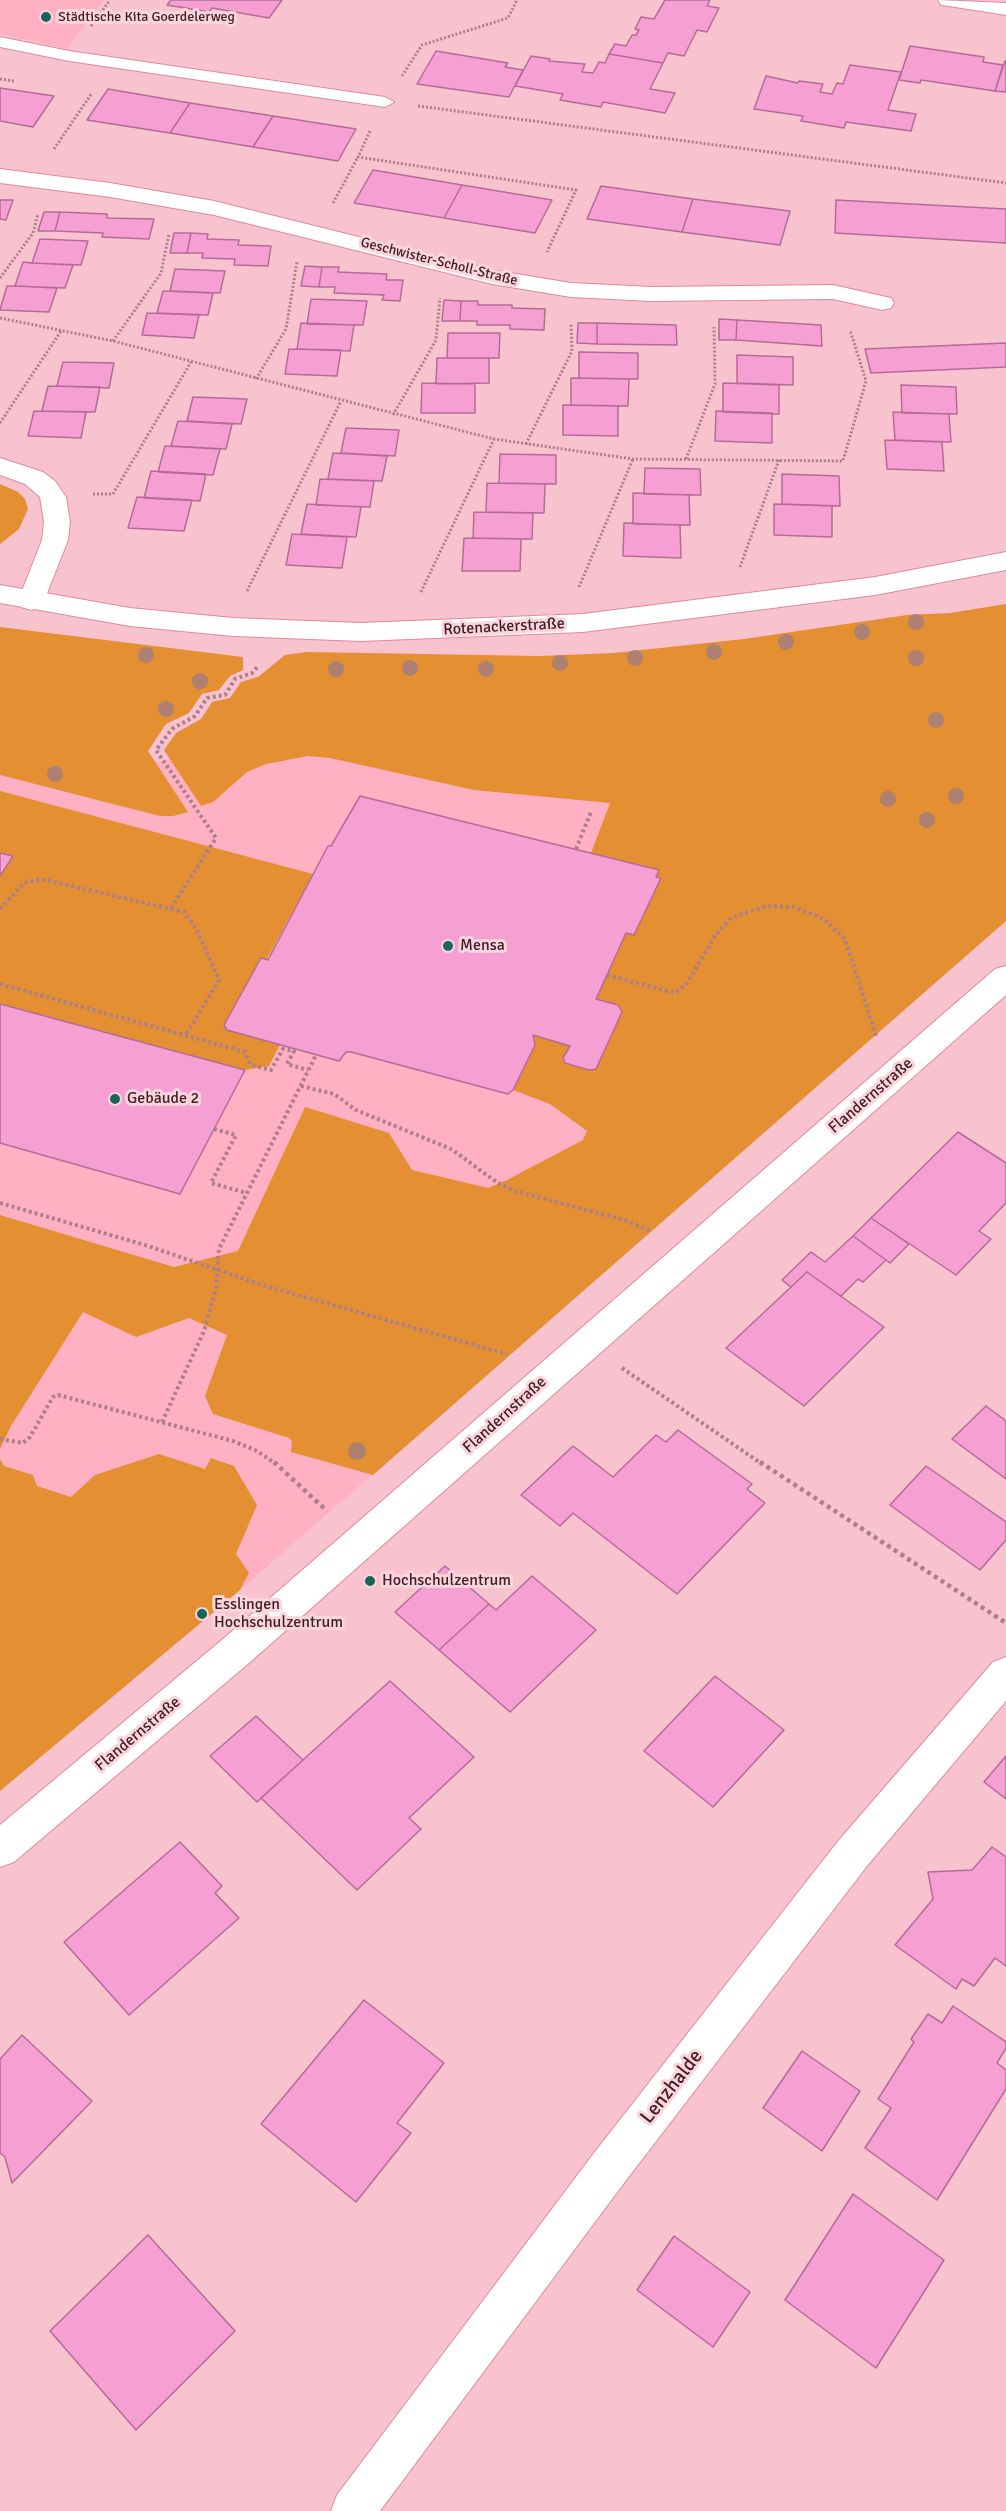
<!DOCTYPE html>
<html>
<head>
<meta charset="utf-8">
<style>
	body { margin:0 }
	canvas { display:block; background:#f9c2cf }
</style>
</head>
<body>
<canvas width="1006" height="2511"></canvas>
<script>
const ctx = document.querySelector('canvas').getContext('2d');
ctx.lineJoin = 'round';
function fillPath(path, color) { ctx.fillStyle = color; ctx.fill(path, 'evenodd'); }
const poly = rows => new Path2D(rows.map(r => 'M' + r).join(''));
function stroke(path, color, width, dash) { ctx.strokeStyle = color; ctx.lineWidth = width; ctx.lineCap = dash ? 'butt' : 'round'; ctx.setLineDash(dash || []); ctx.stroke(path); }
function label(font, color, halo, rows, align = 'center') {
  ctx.font = font + ' Signika,sans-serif'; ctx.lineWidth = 6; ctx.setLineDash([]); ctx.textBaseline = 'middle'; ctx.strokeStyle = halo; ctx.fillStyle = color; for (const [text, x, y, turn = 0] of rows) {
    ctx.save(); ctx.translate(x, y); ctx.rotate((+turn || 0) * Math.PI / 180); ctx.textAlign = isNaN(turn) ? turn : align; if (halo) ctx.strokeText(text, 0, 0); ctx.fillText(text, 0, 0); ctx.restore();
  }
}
const built = poly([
	[0,0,104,0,67,49,0,34],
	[257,721,1006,771,1006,921,240,1590,0,1791,0,734,132,768,170,759]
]);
const green = poly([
	[0,484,18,492,25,499,28,509,19,529,0,544],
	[1006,604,1006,921,373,1475,291,1452,292,1441,289,1438,213,1414,205,1396,227,1335,189,1318,136,1337,83,1312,11,1426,0,1449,0,1215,174,1267,238,1251,305,1107,389,1133,412,1170,488,1188,507,1180,583,1140,587,1131,550,1104,513,1090,535,1045,533,1035,570,1046,564,1058,565,1063,589,1070,596,1069,622,1012,618,1005,596,999,626,933,661,878,656,877,659,870,591,853,610,803,474,790,330,758,308,756,266,764,247,772,213,802,201,806,164,750,176,733,201,719,212,702,230,698,241,682,258,677,285,655,307,652,539,656,614,653,744,639,907,615,950,613],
	[0,627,243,657,243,670,230,676,219,690,202,694,189,713,166,724,148,751,188,812,173,816,160,816,0,775],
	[0,791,313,874,267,959,261,958,224,1025,227,1030,280,1045,269,1066,245,1070,0,1004,0,876,12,856,0,853],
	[159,1454,205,1469,211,1458,234,1466,257,1505,236,1554,249,1573,240,1590,0,1791,0,1459,4,1466,33,1475,37,1486,71,1497,95,1475]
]);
const building = poly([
	[171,0,282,0,269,18,212,8,209,12,167,5,171,0],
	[665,0,710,0,707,6,719,8,707,32,697,30,684,56,668,53,663,63,609,54,615,44,626,46,632,35,636,35,639,30,635,29,641,17,654,19,665,0],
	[910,46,984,57,983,62,1003,65,995,91,921,80,920,83,899,80,910,46],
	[436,51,508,63,505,67,523,70,509,97,417,84,436,51],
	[609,54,663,63,650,89,675,93,665,113,603,102,601,107,560,100,563,94,515,86,531,56,550,59,549,61,585,64,582,72,593,73,599,62,605,63,609,54],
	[1005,61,1006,61,1006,92,995,91,1005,61],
	[850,65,901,72,888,110,916,114,911,131,846,122,844,128,801,121,803,116,754,109,766,76,798,83,799,81,823,84,820,92,832,94,837,83,843,84,850,65],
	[0,88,54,96,33,127,0,121,0,88],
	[108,89,190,103,170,133,87,120,108,89],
	[190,103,273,116,253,147,170,133,190,103],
	[273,116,356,129,338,161,253,147,273,116],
	[373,170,462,185,444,218,354,203,373,170],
	[462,185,552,200,535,233,444,218,462,185],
	[601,186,693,199,682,232,587,219,601,186],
	[693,199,790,211,780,245,682,232,693,199],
	[0,200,13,200,6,220,0,219,0,200],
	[836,200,1006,209,1006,243,835,233,836,200],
	[44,212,60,212,55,231,38,231,44,212],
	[60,212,107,214,107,218,154,219,149,239,102,237,103,233,55,231,60,212],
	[174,233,191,233,187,253,170,253,174,233],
	[191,233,208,234,207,239,239,240,238,245,271,246,268,266,234,265,235,259,202,258,203,253,187,253,191,233],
	[40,239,88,241,81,265,32,263,40,239],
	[23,262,32,263,73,265,65,288,15,286,23,262],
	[305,266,322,267,319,287,301,286,305,266],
	[322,267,339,267,338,272,387,274,386,280,403,280,400,301,382,300,384,295,334,293,335,287,319,287,322,267],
	[175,269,225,271,220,293,170,291,175,269],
	[7,286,15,286,57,288,49,312,0,310,7,286],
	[163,291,213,293,208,315,157,313,163,291],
	[311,299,367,301,363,325,307,324,311,299],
	[444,300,461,301,460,321,442,321,444,300],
	[461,301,478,301,478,305,512,305,512,308,545,309,544,330,510,329,510,325,477,325,477,321,460,321,461,301],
	[147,313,199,315,194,338,142,335,147,313],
	[719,319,737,320,736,340,719,340,719,319],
	[737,320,821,325,822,346,736,340,737,320],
	[301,323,354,325,350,351,297,349,301,323],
	[578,323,597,323,597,344,577,343,578,323],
	[597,323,676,325,677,345,597,344,597,323],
	[448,333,500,333,499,358,447,358,448,333],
	[1006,343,1006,367,871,373,865,349,1006,343],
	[289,349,341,350,337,376,285,374,289,349],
	[579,352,638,353,638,379,579,378,579,352],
	[737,355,793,357,793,385,737,383,737,355],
	[437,358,489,358,489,383,436,384,437,358],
	[63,362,114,363,109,388,57,386,63,362],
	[571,378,629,379,628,406,571,405,571,378],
	[422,383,475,384,475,413,421,413,422,383],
	[723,383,779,385,779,414,723,412,723,383],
	[901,385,956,387,957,414,902,413,901,385],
	[48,386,100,387,95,412,42,411,48,386],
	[193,397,247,399,241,424,187,421,193,397],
	[563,405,618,406,618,436,563,435,563,405],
	[34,411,86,412,81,438,28,436,34,411],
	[716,411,772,413,772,443,715,441,716,411],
	[893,412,949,414,951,442,895,440,893,412],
	[178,421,232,424,226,449,171,446,178,421],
	[346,428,399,430,395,456,341,453,346,428],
	[885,440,942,442,944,471,887,469,885,440],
	[165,446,220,449,213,475,158,472,165,446],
	[333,453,387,456,382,481,328,479,333,453],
	[500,454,556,455,556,484,499,483,500,454],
	[645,468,700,469,701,495,644,494,645,468],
	[151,471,206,474,200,501,144,498,151,471],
	[782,474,839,476,840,506,782,504,782,474],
	[320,479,374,481,370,507,316,505,320,479],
	[487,483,545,484,544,513,486,512,487,483],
	[633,493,689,495,690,525,633,524,633,493],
	[137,497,192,500,184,531,128,528,137,497],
	[307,504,361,507,356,537,301,534,307,504],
	[774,504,832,506,832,537,774,535,774,504],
	[474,512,533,513,532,539,473,538,474,512],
	[624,523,680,525,681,558,623,556,624,523],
	[292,534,347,537,342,568,286,565,292,534],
	[464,538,521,539,520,571,462,571,464,538],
	[360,796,659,870,656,877,661,878,634,935,626,933,596,999,618,1005,622,1012,596,1069,589,1070,565,1063,563,1058,570,1046,533,1035,535,1045,513,1090,508,1094,351,1052,346,1052,339,1061,227,1030,224,1025,261,958,268,960,328,846,331,846,360,796],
	[0,853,13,856,0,876,0,853],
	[0,1004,245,1070,180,1194,0,1143,0,1004],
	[958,1132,1006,1163,1006,1203,979,1231,991,1239,956,1275,871,1218,958,1132],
	[871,1218,909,1244,890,1263,853,1236,871,1218],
	[853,1236,886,1260,863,1282,858,1279,841,1296,807,1272,791,1287,782,1280,811,1252,825,1262,853,1236],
	[807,1272,884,1327,804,1406,726,1348,807,1272],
	[986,1406,1006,1421,1006,1479,952,1439,986,1406],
	[678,1430,752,1484,747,1489,765,1503,677,1594,573,1513,560,1526,521,1495,573,1446,613,1477,656,1435,666,1442,678,1430],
	[926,1466,1006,1522,1006,1540,980,1570,890,1505,926,1466],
	[445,1566,489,1604,439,1650,395,1612,445,1566],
	[532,1576,596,1630,510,1712,439,1650,489,1604,496,1610,532,1576],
	[715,1676,784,1730,713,1807,644,1751,715,1676],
	[390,1681,474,1757,409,1818,421,1829,357,1890,261,1798,390,1681],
	[256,1716,303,1760,257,1802,210,1756,256,1716],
	[1006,1756,1006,1799,984,1782,1006,1756],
	[180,1842,222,1886,215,1893,239,1918,129,2015,64,1942,180,1842],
	[992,1847,1006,1857,1006,1966,995,1958,974,1986,962,1979,956,1989,895,1945,933,1899,928,1872,972,1870,992,1847],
	[364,2000,444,2063,397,2123,411,2133,356,2202,261,2124,364,2000],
	[953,2006,1006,2042,1006,2048,997,2063,1006,2070,1006,2089,937,2200,865,2148,891,2108,878,2099,914,2042,911,2039,928,2014,942,2023,953,2006],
	[22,2035,92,2101,12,2183,5,2157,0,2153,0,2059,22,2035],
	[802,2051,860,2091,822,2151,763,2108,802,2051],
	[853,2194,944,2260,876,2368,785,2300,853,2194],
	[148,2235,235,2331,136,2430,50,2331,148,2235],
	[674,2236,750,2292,713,2347,637,2290,674,2236]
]);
const pathFar2 = poly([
	[91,26,110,0],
	[402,76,422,45,508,18,517,0],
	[0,79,14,81],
	[418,106,1006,183],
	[370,131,358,157,576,190,547,252],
	[54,149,92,93],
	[333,203,358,157],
	[0,278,33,233,38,214],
	[0,318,113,341,494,439,633,459,843,461,866,381,850,330],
	[113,341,161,273,169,234],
	[256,379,286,329,297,262],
	[393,415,436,340,440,298],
	[0,423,61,331],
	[526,444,572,351,571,324],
	[686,459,715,384,714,327],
	[93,494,113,494,191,362],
	[740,567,779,460],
	[579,587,633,459],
	[247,591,341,401],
	[421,592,494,439]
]);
const pathFar1 = poly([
	[576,849,591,812],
	[171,908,216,838,156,750,172,729,195,716,207,698,225,695,235,679,252,673,259,665],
	[0,909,24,883,41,879,184,912,196,928,219,980,185,1036],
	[607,975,675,993,686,985,716,934,731,918,766,906,794,907,824,919,845,939,876,1036],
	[0,984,245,1052,251,1065,271,1070,283,1049,294,1051,287,1064,308,1070],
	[301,1086,334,1094,356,1110,451,1149,498,1183,515,1191,624,1220,651,1231],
	[214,1129,236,1135,211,1183,247,1193],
	[0,1203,145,1245,262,1285,507,1354],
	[622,1368,762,1464],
	[162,1422,204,1331,216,1288,219,1249,316,1055],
	[0,1439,23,1443,30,1437,53,1397,58,1395,233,1441,257,1451,276,1464]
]);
const path = poly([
	[274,1462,327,1511],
	[760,1462,1006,1623]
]);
const service = poly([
	[0,37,69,51,385,97,394,102,385,107,69,61,0,47,0,37]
]);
const minor = poly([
	[938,0,1006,3,1006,15,949,6,941,5,938,0],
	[0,169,110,183,214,201,492,270,571,283,651,287,833,285,891,298,894,303,891,308,882,310,833,299,651,301,571,297,492,284,214,215,110,197,0,183,0,169],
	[0,458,43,472,55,481,66,497,70,522,68,540,44,601,41,607,31,610,21,607,18,601,42,540,44,522,40,497,25,484,0,475,0,458],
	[1006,966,1006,995,249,1663,14,1862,0,1867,0,1825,223,1639,995,969,1006,966],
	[1006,1657,1006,1701,867,1866,624,2183,380,2511,331,2511,337,2495,594,2153,839,1840,993,1662,1006,1657]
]);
const secondary = poly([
	[1006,552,1006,570,875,595,583,632,361,641,233,636,130,626,0,603,0,585,130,608,233,618,361,623,583,614,875,577,1006,552]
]);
const trees = [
	[916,622,8],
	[862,632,8],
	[786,642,8],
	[714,652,8],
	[146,655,8],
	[635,658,8],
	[916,658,8],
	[560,663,8],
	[410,668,8],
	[336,669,8],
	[486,669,8],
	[200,681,8],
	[166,709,8],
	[936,720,8],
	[55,774,8],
	[956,796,8],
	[888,799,8],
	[927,820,8],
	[357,1451,9]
];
const markers = [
	[46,17,6,"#1a645b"],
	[448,946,6,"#1a645b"],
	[115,1099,6,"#1a645b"],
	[370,1581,6,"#1a645b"],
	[202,1614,6,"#1a645b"]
];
const farPoinames = [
	["Städtische Kita Goerdelerweg",58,17]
];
const farStreetnames = [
	["Geschwister-Scholl-Straße",439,262,14]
];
const streetNames = [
	["Rotenackerstraße",504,627,-3],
	["Flandernstraße",871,1096,-41],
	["Flandernstraße",505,1415,-42],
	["Flandernstraße",138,1734,-40]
];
const poiNames = [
	["Mensa",460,946],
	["Gebäude 2",127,1099],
	["Hochschulzentrum",382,1581],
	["Esslingen",214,1605],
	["Hochschulzentrum",214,1623]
];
const nearStreetnames = [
	["Lenzhalde",672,2087,-52]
];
fillPath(built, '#ffb0c3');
fillPath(green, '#e48f32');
fillPath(building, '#f69fd3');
stroke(building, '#b46c97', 1.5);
stroke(service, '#de889e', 2);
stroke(minor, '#de889e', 2);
stroke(secondary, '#de889e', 2);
stroke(pathFar2, '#ad7f8a', 3, [2, 2]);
stroke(pathFar1, '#ad7f8a', 4, [3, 3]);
stroke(path, '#ad7f8a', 4.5, [4, 4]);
fillPath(service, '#fff');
fillPath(minor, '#fff');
fillPath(secondary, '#fff');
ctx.fillStyle = '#ad8072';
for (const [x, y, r] of trees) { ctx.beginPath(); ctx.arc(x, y, r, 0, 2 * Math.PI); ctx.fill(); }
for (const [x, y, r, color] of markers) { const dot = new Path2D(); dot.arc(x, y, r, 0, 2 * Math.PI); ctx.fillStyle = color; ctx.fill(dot); stroke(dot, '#fbd5dd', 2); }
label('14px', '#422029', '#fbd5dd', farPoinames, 'left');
label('14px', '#422029', '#fbd5dd', farStreetnames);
label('16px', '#422029', '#fbd5dd', streetNames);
label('16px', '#422029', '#fbd5dd', poiNames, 'left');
label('20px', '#422029', '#fbd5dd', nearStreetnames);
</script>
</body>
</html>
